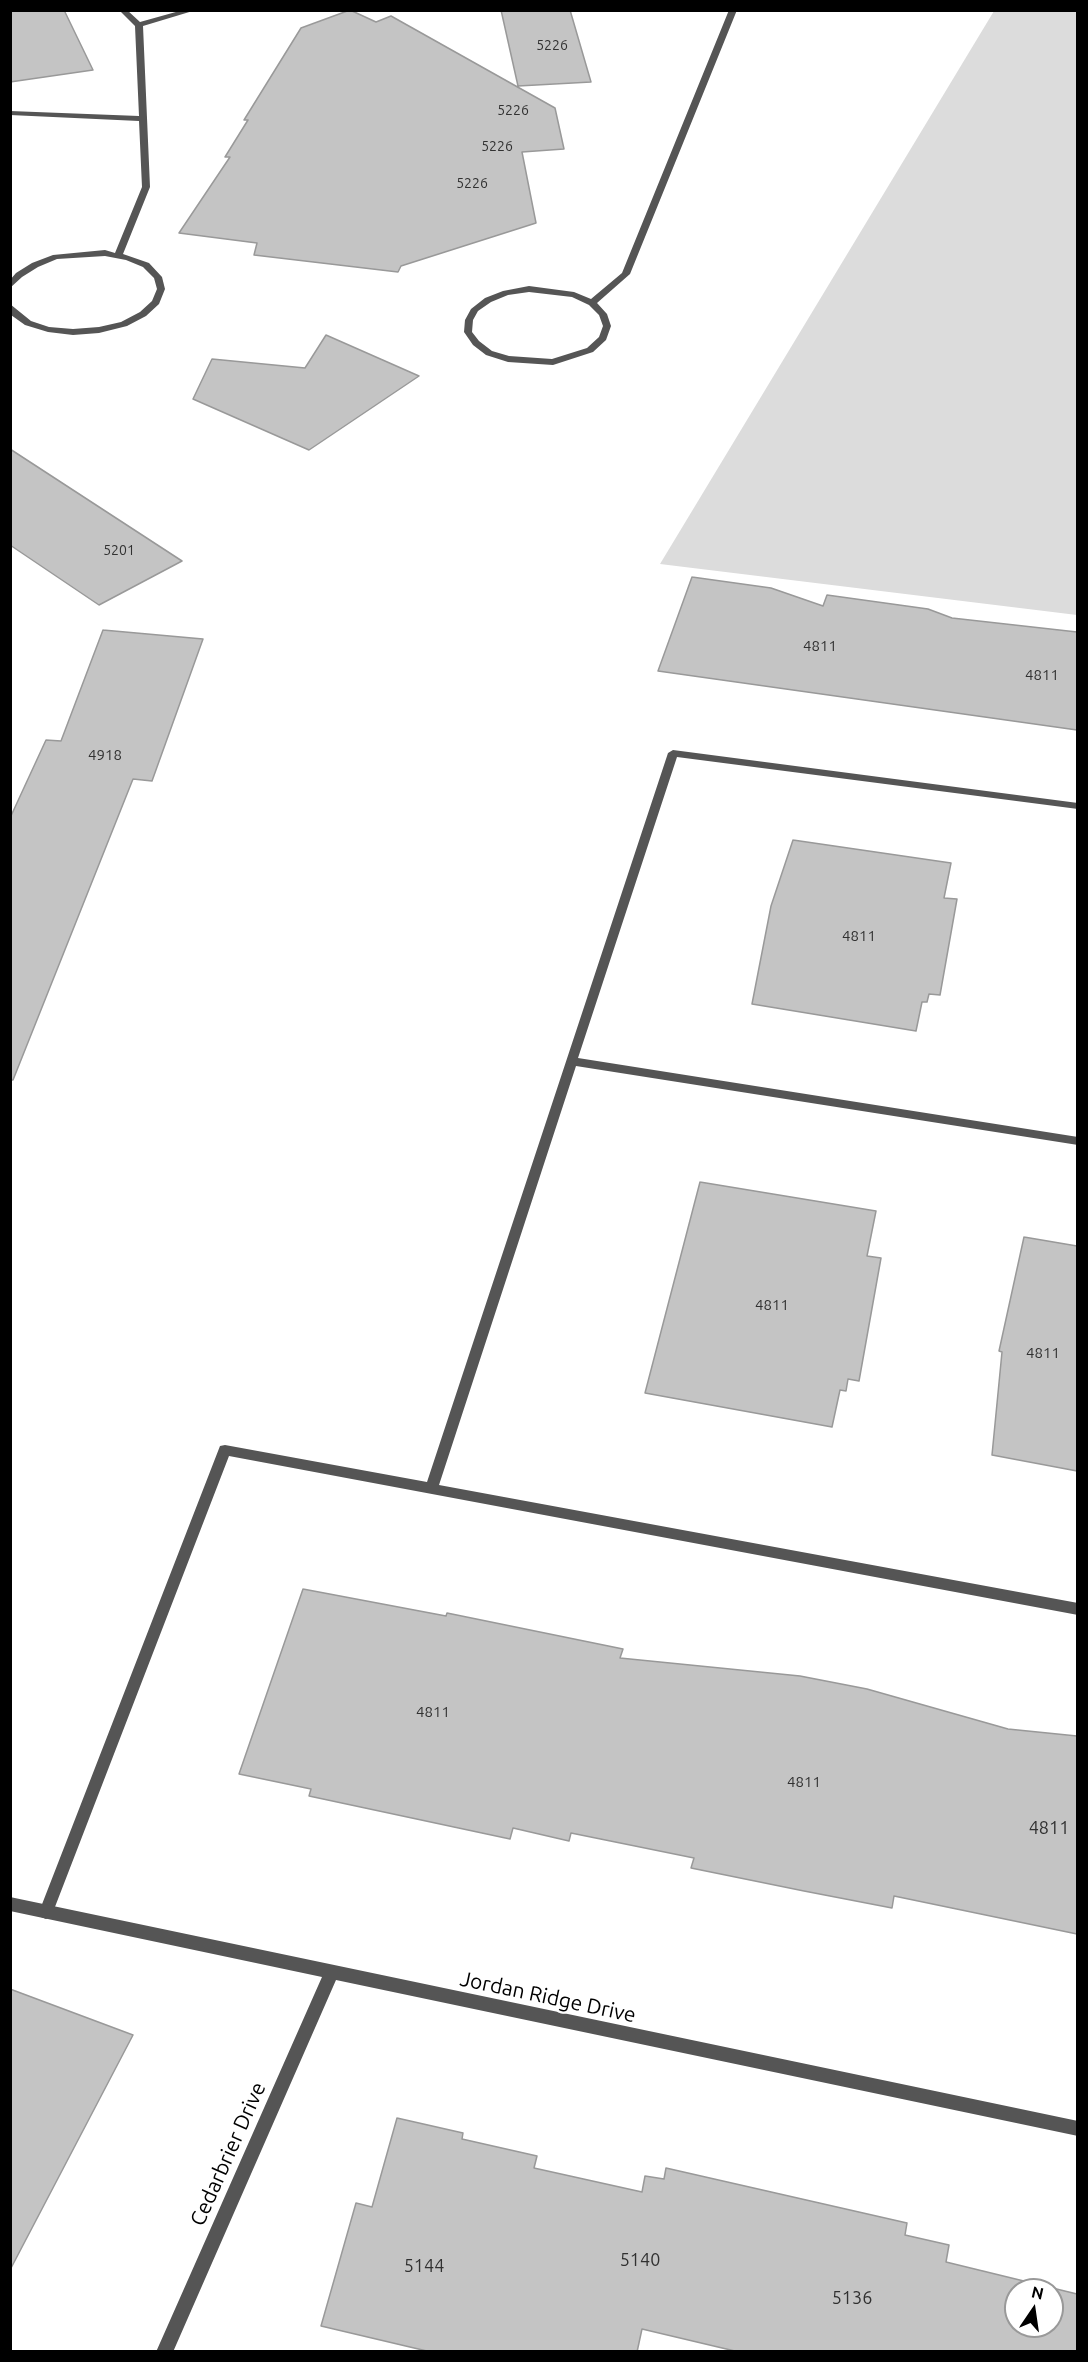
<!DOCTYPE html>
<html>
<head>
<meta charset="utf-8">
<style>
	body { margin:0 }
	#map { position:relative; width:1088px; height:2362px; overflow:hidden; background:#fff; font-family:Ubuntu,sans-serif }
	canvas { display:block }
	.frame { position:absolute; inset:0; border:12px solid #000; pointer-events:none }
	.north { position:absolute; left:1004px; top:2278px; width:60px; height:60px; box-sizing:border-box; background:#fff; border:2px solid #999; border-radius:50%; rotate:13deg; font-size:16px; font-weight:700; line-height:24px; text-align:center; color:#000 }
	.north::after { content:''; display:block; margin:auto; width:21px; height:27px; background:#000; clip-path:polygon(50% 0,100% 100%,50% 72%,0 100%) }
</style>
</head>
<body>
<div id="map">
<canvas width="1088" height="2362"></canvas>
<div class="frame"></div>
<div class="north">N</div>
</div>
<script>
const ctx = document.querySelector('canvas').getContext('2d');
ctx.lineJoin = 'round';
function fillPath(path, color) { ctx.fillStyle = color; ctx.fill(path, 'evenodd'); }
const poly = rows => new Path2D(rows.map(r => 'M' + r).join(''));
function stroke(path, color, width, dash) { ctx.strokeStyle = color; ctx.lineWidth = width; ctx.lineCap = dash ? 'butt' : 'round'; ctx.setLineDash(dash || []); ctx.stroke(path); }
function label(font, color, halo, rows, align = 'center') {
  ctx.font = font + ' Ubuntu,sans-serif'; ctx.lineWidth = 4.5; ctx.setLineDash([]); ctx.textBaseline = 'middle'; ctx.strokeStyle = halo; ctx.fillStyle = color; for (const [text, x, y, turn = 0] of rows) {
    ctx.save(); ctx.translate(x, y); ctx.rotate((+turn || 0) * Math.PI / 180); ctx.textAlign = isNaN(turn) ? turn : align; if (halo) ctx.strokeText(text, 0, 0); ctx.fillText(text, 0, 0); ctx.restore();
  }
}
const green = poly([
	[994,11,1077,11,1077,615,660,564]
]);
const building = poly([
	[10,10,64,10,93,70,10,82,10,10],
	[350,10,376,22,391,16,555,108,564,149,522,152,536,223,401,266,398,272,254,255,257,243,179,233,230,157,225,157,248,120,244,120,301,28,350,10],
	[501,10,570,10,591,82,518,86,501,10],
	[326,335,419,376,309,450,193,399,212,359,305,368,326,335],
	[10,449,182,561,99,605,10,545,10,449],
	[692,577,771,588,823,606,827,595,928,609,952,618,1077,632,1077,730,658,671,692,577],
	[103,630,203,639,152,781,133,779,13,1080,10,1080,10,818,46,740,61,741,103,630],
	[793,840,951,863,944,898,957,899,940,995,929,994,927,1002,922,1002,916,1031,752,1004,771,906,793,840],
	[700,1182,876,1211,867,1256,881,1258,859,1381,848,1379,846,1391,840,1390,832,1427,645,1393,700,1182],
	[1024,1237,1077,1246,1077,1471,992,1455,1002,1352,999,1351,1024,1237],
	[303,1589,446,1616,447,1613,623,1649,620,1658,800,1676,867,1689,1008,1729,1077,1736,1077,1934,894,1896,892,1908,804,1891,691,1868,694,1858,571,1833,569,1841,513,1828,510,1839,309,1796,311,1789,239,1774,303,1589],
	[10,1989,133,2035,10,2270,10,1989],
	[397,2118,463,2133,462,2139,537,2156,534,2168,642,2192,645,2176,664,2179,666,2168,907,2223,905,2235,949,2245,946,2262,1077,2294,1077,2352,739,2352,642,2329,637,2352,431,2352,321,2326,356,2203,372,2207,397,2118],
	[1016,2290,1052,2290,1052,2326,1016,2326,1016,2290]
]);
const service = poly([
	[119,10,127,10,140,22,183,10,196,10,143,26,150,187,123,254,149,263,162,277,165,289,159,304,146,316,127,326,99,333,73,335,48,332,25,325,11,315,10,304,31,321,49,327,73,329,99,327,121,322,140,312,152,301,157,289,154,278,143,267,126,260,105,256,57,259,38,267,22,277,10,288,10,280,16,273,32,263,53,255,105,250,115,253,142,187,139,121,10,115,10,111,139,116,135,26,119,10],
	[729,10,737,10,630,274,597,303,607,314,611,326,606,340,593,352,553,365,508,362,486,355,473,345,464,332,465,320,471,309,485,298,503,291,529,286,574,292,591,299,622,273,729,10],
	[529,292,572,297,589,305,599,315,603,326,599,337,587,348,552,359,509,356,492,351,479,341,472,332,473,320,478,311,491,302,508,295,529,292],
	[673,750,1078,803,1078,809,677,757,578,1058,1078,1137,1078,1145,576,1066,439,1485,1078,1603,1078,1615,229,1456,53,1912,51,1917,46,1919,41,1917,39,1912,220,1446,225,1445,427,1482,668,753,673,750]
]);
const minor = poly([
	[10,1897,1078,2121,1078,2136,336,1980,173,2352,156,2352,322,1977,10,1911,10,1897]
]);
const farNumbernames = [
	["5226",552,45],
	["5226",513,110],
	["5226",497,146],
	["5226",472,183],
	["5201",119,550]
];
const numberNames = [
	["4811",820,646],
	["4811",1042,675],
	["4918",105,755],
	["4811",859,936],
	["4811",772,1305],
	["4811",1043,1353],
	["4811",433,1712],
	["4811",804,1782]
];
const nearNumbernames = [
	["4811",1049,1828],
	["5140",640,2260],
	["5144",424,2266],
	["5136",852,2298]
];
const nearStreetnames = [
	["Jordan Ridge Drive",548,1997,12],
	["Cedarbrier Drive",228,2154,-66]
];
fillPath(green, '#dcdcdc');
fillPath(building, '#c4c4c4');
stroke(building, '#999', 1.5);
fillPath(service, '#555');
fillPath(minor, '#555');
label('14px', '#313131', null, farNumbernames);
label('15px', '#313131', null, numberNames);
label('18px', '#313131', null, nearNumbernames);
label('21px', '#000', '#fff', nearStreetnames);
</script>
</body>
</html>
